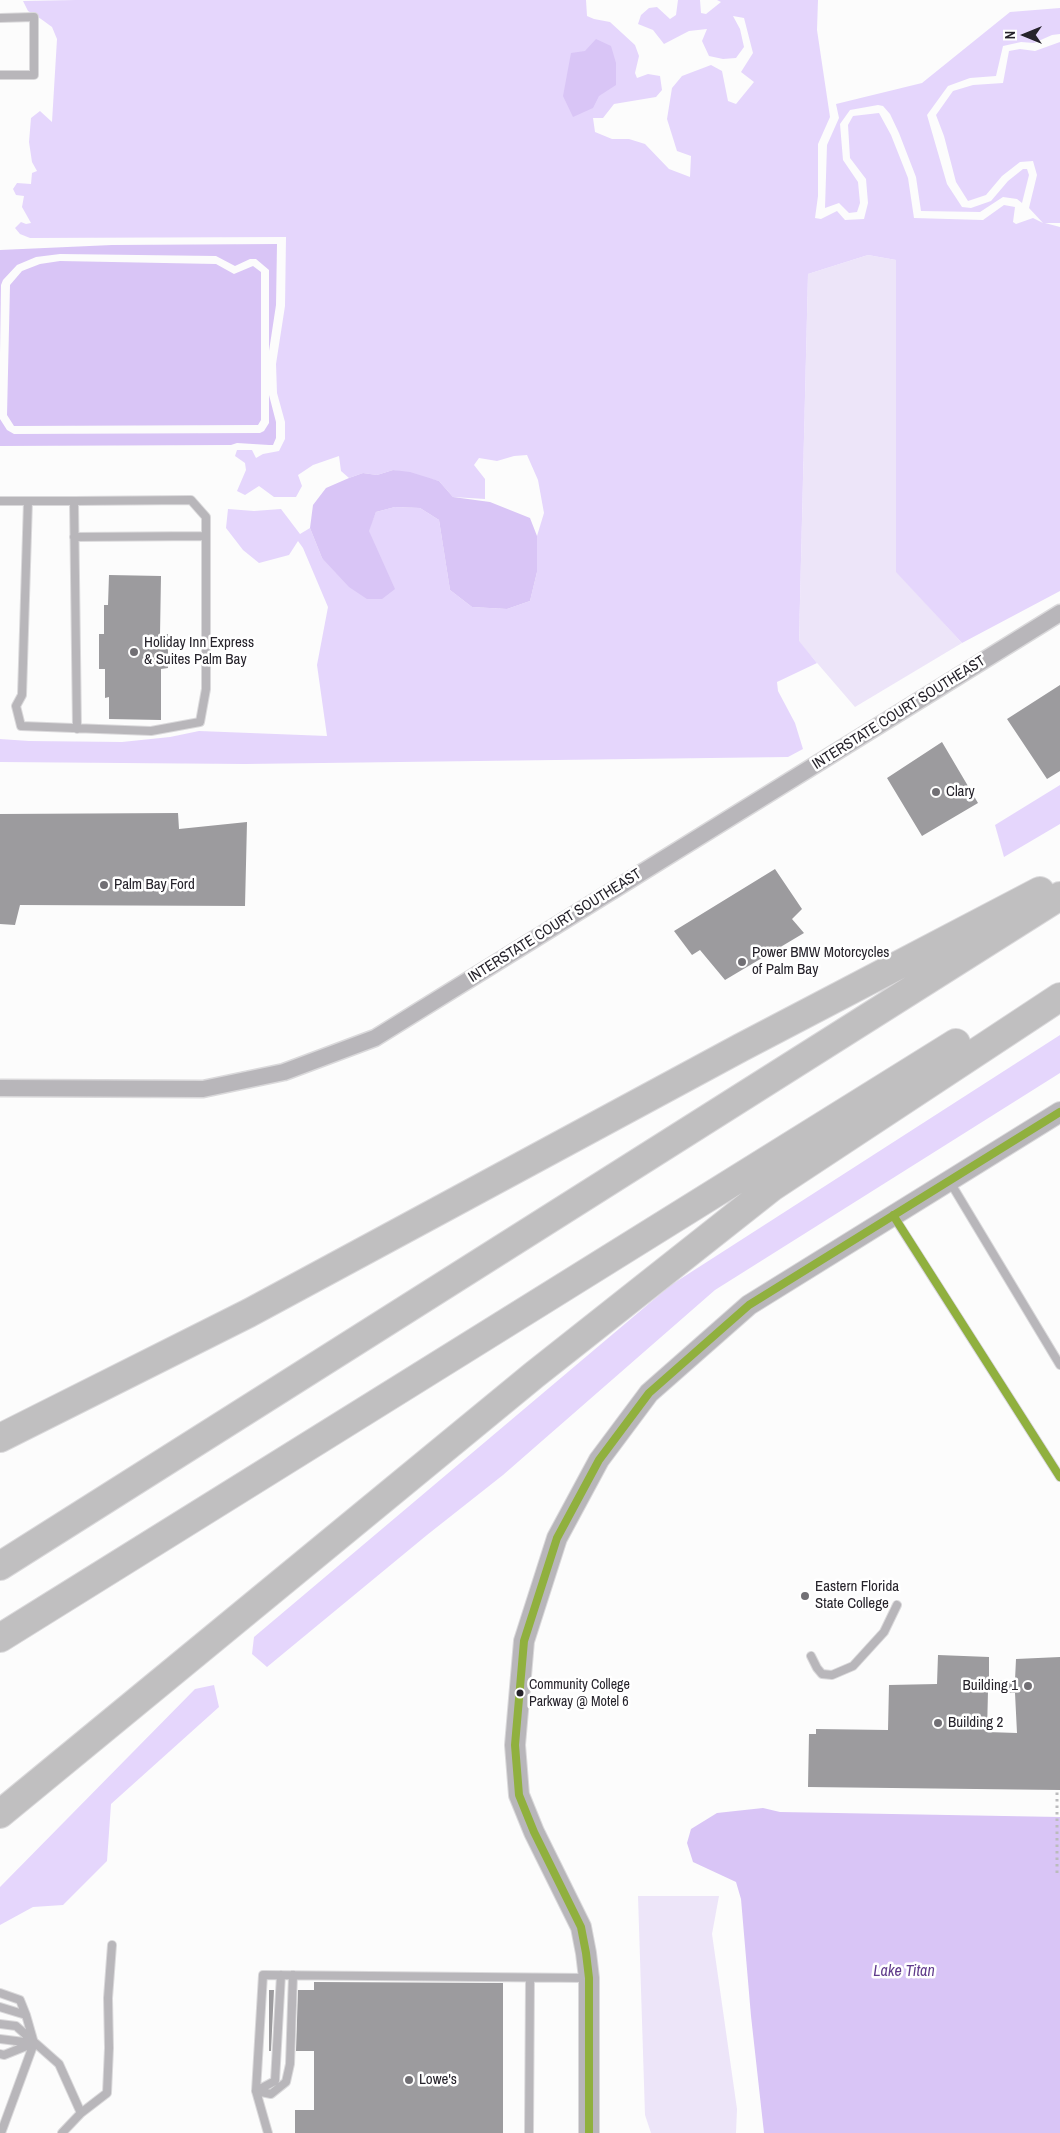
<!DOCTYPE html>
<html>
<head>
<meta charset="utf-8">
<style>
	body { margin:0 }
	#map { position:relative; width:1060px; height:2133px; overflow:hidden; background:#fcfcfc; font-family:"Archivo Narrow",sans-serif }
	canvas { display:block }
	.north { position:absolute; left:1000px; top:10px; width:50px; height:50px; -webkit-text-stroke:4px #fff; paint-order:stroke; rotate:270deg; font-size:14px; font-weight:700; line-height:20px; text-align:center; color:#26232b }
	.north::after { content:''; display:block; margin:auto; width:18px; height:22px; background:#26232b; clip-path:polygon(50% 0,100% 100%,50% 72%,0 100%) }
</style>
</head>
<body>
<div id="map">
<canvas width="1060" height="2133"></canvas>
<div class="north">N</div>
</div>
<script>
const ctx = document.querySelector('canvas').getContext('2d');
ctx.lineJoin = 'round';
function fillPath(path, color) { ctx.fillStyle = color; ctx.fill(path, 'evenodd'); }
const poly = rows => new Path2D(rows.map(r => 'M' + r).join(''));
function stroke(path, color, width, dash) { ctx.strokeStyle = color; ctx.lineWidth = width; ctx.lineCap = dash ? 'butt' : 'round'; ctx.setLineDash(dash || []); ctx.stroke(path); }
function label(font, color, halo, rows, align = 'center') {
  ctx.font = font + ' "Archivo Narrow",sans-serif'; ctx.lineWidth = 5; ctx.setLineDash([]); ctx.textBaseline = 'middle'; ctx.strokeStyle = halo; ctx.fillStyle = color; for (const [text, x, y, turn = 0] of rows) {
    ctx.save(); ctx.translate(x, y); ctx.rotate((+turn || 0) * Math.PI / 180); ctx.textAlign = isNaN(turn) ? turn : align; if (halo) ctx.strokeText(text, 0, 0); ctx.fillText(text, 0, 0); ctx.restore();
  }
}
const green = poly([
	[868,255,896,260,896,571,962,643,855,707,799,642,808,274],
	[638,1896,719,1896,712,1934,737,2109,736,2133,651,2133,645,2115]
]);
const forest = poly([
	[76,0,586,0,587,16,594,19,610,22,635,45,639,56,635,73,637,78,648,74,660,76,662,90,656,97,614,104,603,118,593,118,595,132,612,139,629,139,645,144,669,169,690,177,691,156,677,151,667,119,672,88,682,76,711,65,722,71,728,101,736,104,754,82,741,72,753,53,744,18,733,16,740,29,744,47,736,58,723,59,709,56,702,41,707,29,689,31,664,44,653,30,638,24,641,15,649,8,657,7,670,19,676,15,678,0,700,0,701,13,706,14,721,2,717,0,818,0,817,30,830,117,818,144,818,196,815,218,821,219,837,211,845,220,864,219,868,203,866,179,850,158,848,125,853,116,879,113,891,135,908,178,914,218,983,220,1004,205,1015,207,1013,222,1016,224,1033,218,1043,223,1029,208,1037,175,1033,161,1020,162,1002,176,986,195,968,201,956,182,944,136,936,115,953,91,973,85,1003,83,1009,51,1020,49,1035,51,1060,42,1060,223,1045,223,1060,227,1060,591,962,643,896,572,896,260,868,255,808,274,799,641,817,663,777,682,778,691,795,723,803,749,788,757,245,764,0,762,0,739,29,741,122,742,170,737,199,731,327,736,317,665,328,607,303,548,298,541,289,555,259,563,243,550,226,528,228,509,254,511,281,509,300,534,310,528,322,558,382,599,379,557,368,531,376,512,395,507,420,508,439,520,450,590,472,607,507,609,530,601,537,572,537,536,544,513,538,480,527,455,514,456,497,461,479,458,474,465,485,479,485,499,453,497,439,481,393,470,377,475,363,473,349,478,341,471,339,456,313,465,298,475,302,486,296,497,274,497,259,486,245,495,237,491,246,470,245,463,235,456,237,450,252,450,256,458,263,454,279,451,285,439,285,422,277,393,276,364,285,306,286,237,30,238,20,234,15,228,21,222,26,224,31,223,22,207,24,196,16,195,13,189,17,183,31,184,32,173,37,171,32,162,29,142,31,118,40,111,52,122,57,39,52,27,41,19,28,11,23,1],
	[1060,8,1060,34,1052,35,1034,43,1021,42,1003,46,996,76,970,78,948,86,927,115,947,184,962,207,971,208,991,201,1008,181,1023,169,1027,169,1029,175,1022,203,1017,199,1003,197,980,212,921,211,916,177,899,133,890,114,883,106,878,105,850,110,840,124,843,160,858,182,860,203,857,212,849,213,839,203,825,208,827,145,839,118,836,104,922,83,1010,12],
	[1060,785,1060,824,1004,857,995,825],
	[1060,1035,1060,1073,715,1290,503,1475,427,1535,267,1667,252,1654,254,1637,671,1285],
	[214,1685,219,1707,111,1804,107,1861,63,1905,33,1907,0,1925,0,1887,195,1689]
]);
const water = poly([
	[596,39,611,46,616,63,616,85,599,96,593,108,573,117,563,96,571,53,585,51],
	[277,244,276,305,269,351,269,270,256,259,250,259,235,266,216,256,60,254,36,257,17,265,3,280,1,285,0,354,0,250,112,245],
	[60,261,216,264,234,274,253,266,261,272,261,420,258,425,14,426,7,415,10,285,22,271,40,264],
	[269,395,276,422,276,438,273,445,269,445,237,443,231,445,0,446,0,419,7,430,14,434,260,433,264,431,269,423],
	[393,470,410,472,439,481,453,497,490,502,530,518,537,536,537,572,530,601,507,609,472,607,450,590,439,520,420,508,395,507,376,512,369,531,395,589,382,599,367,599,349,587,322,558,310,528,313,505,326,488,349,478,363,473,377,475],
	[763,1808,780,1812,1060,1817,1060,2133,764,2133,751,2016,741,1899,736,1882,693,1862,687,1843,691,1829,717,1813]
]);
const building = poly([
	[109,575,161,576,160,635,168,634,168,668,161,669,161,720,109,719,109,697,105,698,105,669,99,669,99,634,104,634,104,605,108,605],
	[1060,685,1060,771,1047,779,1007,719],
	[942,742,978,803,922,836,887,778],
	[178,813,179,829,247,822,245,906,20,905,15,925,0,924,0,814],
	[775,869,802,909,792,919,804,933,725,980,700,950,692,955,674,931],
	[938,1655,989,1657,989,1680,1015,1680,1016,1659,1060,1657,1060,1790,808,1787,809,1734,816,1734,816,1729,888,1730,889,1685,937,1684],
	[988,1691,1015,1693,1017,1733,987,1732],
	[314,1982,503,1983,503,2133,295,2133,295,2110,314,2110,314,2051,296,2051,298,1990,314,1990],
	[269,1990,274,1990,271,2051,269,2051]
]);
const path = poly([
	[1057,1873,1057,1790]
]);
const service = poly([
	[0,18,34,17,34,75,0,75],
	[0,501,74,501,191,500,206,517,206,689,200,722,151,731,21,726,16,706,22,695,28,501],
	[74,501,77,729],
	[74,537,206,536],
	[950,1182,1060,1365],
	[894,1217,1060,1477],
	[811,1656,817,1668,822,1674,832,1675,853,1666,884,1632,897,1605],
	[0,1993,20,2000,26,2015],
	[0,2007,26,2015,34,2043,1,2133],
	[0,2024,16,2026,59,2064,81,2113],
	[0,2039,32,2043],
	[0,2054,4,2055,34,2043],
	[256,2091,271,2094,286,2082,290,2064,293,1975],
	[256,2091,275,2081,281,1975],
	[62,2133,81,2113,107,2093,109,2048,108,1998,112,1945],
	[268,2133,256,2091,263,1975,587,1978],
	[529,2133,530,1978]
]);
const minor = poly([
	[0,1088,203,1089,284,1072,375,1038,1060,613]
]);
const tertiary = poly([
	[589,2133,589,1978,586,1953,581,1927,534,1832,519,1795,515,1745,524,1641,557,1538,599,1460,649,1393,749,1305,1060,1112]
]);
const motorway = poly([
	[0,1438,249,1313,740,1048,1040,891],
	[0,1566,1060,896],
	[0,1638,956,1043],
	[0,1814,534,1375,772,1187,1060,997]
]);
const bus1 = poly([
	[893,1215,1060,1477],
	[589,2133,589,1978,586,1953,581,1927,534,1832,519,1795,515,1745,524,1641,557,1538,599,1460,649,1393,749,1305,1060,1112]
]);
const markers = [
	[134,652,5,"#716f74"],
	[936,792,5,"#716f74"],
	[104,885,5,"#716f74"],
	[742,962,5,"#716f74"],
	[805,1596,5,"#716f74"],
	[1028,1686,5,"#716f74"],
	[520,1693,4.5,"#26232b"],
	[938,1723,5,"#716f74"],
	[409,2080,5,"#716f74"]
];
const busNames = [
	["Community College",529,1685],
	["Parkway @ Motel 6",529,1702]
];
const poiNames = [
	["Holiday Inn Express",144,643],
	["& Suites Palm Bay",144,660],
	["Clary",946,792],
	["Palm Bay Ford",114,885],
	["Power BMW Motorcycles",752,953],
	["of Palm Bay",752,970],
	["Eastern Florida",815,1587],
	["State College",815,1604],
	["Building 1",1018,1686,"right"],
	["Building 2",948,1723],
	["Lowe's",419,2080]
];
const streetNames = [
	["INTERSTATE COURT SOUTHEAST",899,713,-32],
	["INTERSTATE COURT SOUTHEAST",555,926,-32]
];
const waterNames = [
	["Lake Titan",904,1972]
];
fillPath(green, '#ede5f9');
fillPath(forest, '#e5d6fc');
fillPath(water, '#d9c5f6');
fillPath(building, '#9c9b9e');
stroke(service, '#dad9db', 10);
stroke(minor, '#dad9db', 19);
stroke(tertiary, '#dad9db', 22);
stroke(motorway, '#dad9db', 30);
stroke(path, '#bbbbbd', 3, [2.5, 4]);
stroke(service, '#b8b6ba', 8);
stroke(minor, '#b8b6ba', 16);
stroke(tertiary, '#b8b6ba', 20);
stroke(motorway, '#c0bfc0', 28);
stroke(bus1, '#90b03e', 8);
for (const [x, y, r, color] of markers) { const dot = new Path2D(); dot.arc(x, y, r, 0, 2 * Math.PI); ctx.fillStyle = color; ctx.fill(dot); stroke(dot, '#fff', 2); }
label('14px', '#26232b', '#fff', busNames, 'left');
label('15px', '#26232b', '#fff', poiNames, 'left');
label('15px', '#26232b', '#fff', streetNames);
label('italic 16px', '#603b8b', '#fff', waterNames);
</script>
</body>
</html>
